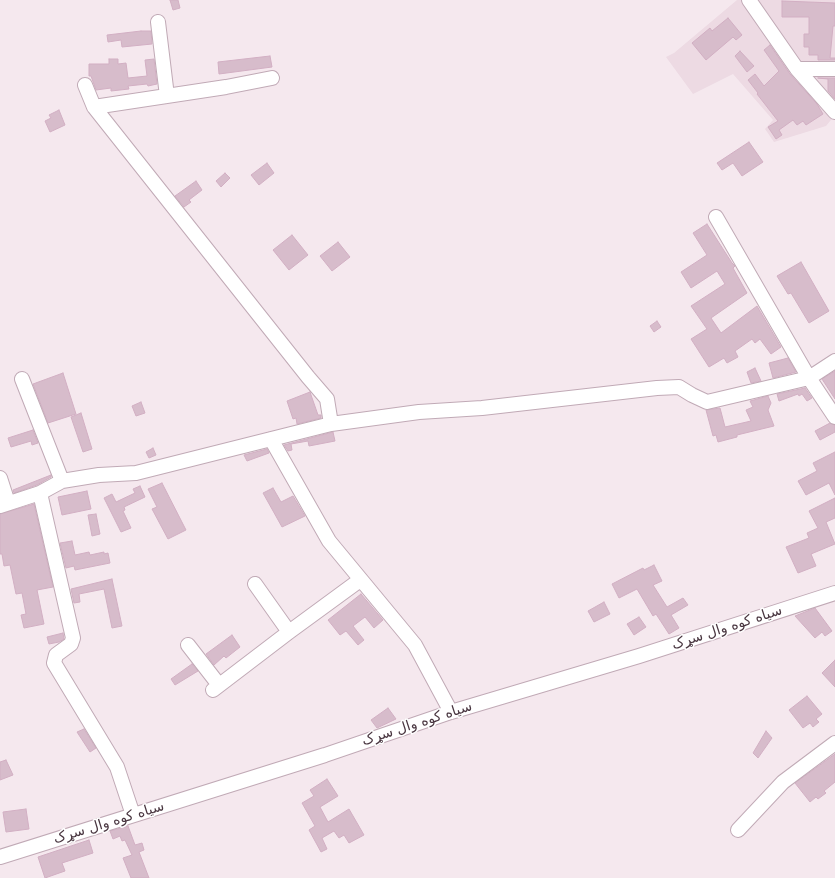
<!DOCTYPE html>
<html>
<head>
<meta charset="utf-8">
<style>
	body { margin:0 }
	canvas { display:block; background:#f5e8ee }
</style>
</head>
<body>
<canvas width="835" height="878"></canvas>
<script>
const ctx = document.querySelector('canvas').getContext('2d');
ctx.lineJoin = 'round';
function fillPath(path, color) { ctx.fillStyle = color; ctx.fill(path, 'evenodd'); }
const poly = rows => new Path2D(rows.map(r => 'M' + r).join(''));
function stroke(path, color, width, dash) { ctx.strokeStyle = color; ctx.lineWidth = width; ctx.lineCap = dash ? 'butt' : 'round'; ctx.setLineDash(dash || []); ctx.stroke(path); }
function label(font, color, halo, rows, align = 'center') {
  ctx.font = font + ' "DejaVu Sans","Noto Naskh Arabic",sans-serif'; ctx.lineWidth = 3; ctx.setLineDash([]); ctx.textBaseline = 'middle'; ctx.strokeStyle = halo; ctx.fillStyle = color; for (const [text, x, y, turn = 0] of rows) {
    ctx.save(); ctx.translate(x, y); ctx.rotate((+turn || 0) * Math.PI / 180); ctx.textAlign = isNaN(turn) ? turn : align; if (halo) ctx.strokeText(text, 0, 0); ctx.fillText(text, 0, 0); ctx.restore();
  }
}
const residential = poly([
	[737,0,835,0,835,115,826,126,774,142,765,129,773,120,733,74,693,94,666,57,674,53]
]);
const building = poly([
	[170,0,178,0,180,8,173,10,170,0],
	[782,1,835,3,835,26,833,26,830,58,835,58,835,60,818,60,818,55,809,55,809,47,804,47,804,34,809,34,809,17,782,17,782,1],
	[728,18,742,35,736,40,733,37,706,60,692,43,710,28,712,31,728,18],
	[141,31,151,31,152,44,122,47,121,40,108,42,107,35,141,31],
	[770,45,790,74,817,104,823,114,806,125,803,121,797,125,793,120,779,130,782,135,776,139,768,127,778,121,757,94,758,93,748,80,755,74,764,86,779,71,764,50,770,45],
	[740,51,754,66,747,72,735,56,740,51],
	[270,56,272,67,219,74,218,62,270,56],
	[109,59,118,59,118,64,126,63,128,78,147,76,145,60,154,59,157,84,148,86,147,84,128,86,129,89,111,91,111,88,96,90,91,76,89,76,89,64,109,64,109,59],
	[818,78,835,78,835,99,828,91,828,79,818,78],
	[59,110,65,125,50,132,45,121,51,118,49,115,59,110],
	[749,142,763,162,742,176,733,163,722,170,717,163,749,142],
	[267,163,274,173,259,185,251,175,267,163],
	[225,173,230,178,221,187,216,181,225,173],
	[196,181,202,190,189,200,191,202,184,207,175,196,196,181],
	[707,224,732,263,735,266,733,268,747,293,711,318,721,333,757,306,781,347,771,354,760,339,755,343,752,339,735,351,738,357,727,363,724,358,709,367,691,339,707,329,691,306,725,284,717,271,691,288,681,272,707,255,693,233,707,224],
	[292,235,308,255,289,270,273,250,292,235],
	[338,242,350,257,332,271,320,256,338,242],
	[801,262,829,311,809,323,791,293,788,294,777,276,801,262],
	[657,321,661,327,654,332,650,326,657,321],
	[788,358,796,372,773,378,769,363,788,358],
	[755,368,761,381,751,383,747,372,755,368],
	[835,371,835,399,822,379,835,371],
	[63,373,76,414,48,423,33,384,63,373],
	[805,388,812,398,807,401,802,394,799,396,798,394,779,401,777,394,805,388],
	[310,392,318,415,321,415,321,418,297,424,296,418,293,419,287,401,310,392],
	[768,396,771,403,768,410,774,426,737,435,737,437,718,442,716,435,713,436,706,410,720,408,725,427,751,421,746,410,753,407,750,401,768,396],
	[141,402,145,413,136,416,132,406,141,402],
	[81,413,92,449,83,452,71,417,81,413],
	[830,423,835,425,835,432,820,440,815,431,830,423],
	[33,430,38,443,32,445,31,441,11,447,8,438,33,430],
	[333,432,335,441,309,446,308,441,291,444,292,450,288,451,284,445,333,432],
	[153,448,156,455,149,458,146,452,153,448],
	[267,449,269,453,247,461,244,455,267,449],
	[835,452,835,495,829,483,806,495,798,481,817,471,813,463,835,452],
	[51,475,51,477,37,485,14,493,13,490,51,475],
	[162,483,186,530,168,539,152,509,157,507,148,489,162,483],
	[140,486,145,497,124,507,125,510,123,511,131,528,121,532,104,498,112,494,116,502,135,493,133,489,140,486],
	[273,488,281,502,293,496,305,516,282,527,263,493,273,488],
	[87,491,91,509,62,515,58,497,87,491],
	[835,498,835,518,826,522,835,544,811,554,816,566,798,573,786,547,809,538,807,533,818,528,809,511,835,498],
	[34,504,53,587,37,590,44,624,24,628,21,615,26,614,22,593,16,594,10,565,4,566,2,554,0,554,0,514,34,504],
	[96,514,100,534,92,536,88,515,96,514],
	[72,541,75,555,89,552,90,555,104,552,104,554,108,553,110,563,75,570,74,566,66,568,60,543,72,541],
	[654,565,662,581,653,585,667,607,683,598,688,605,671,615,679,628,669,634,656,614,653,616,637,589,619,598,612,584,643,568,644,570,654,565],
	[112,579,122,626,112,628,104,589,79,594,80,602,74,603,71,589,112,579],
	[361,594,383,620,374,628,365,617,353,626,364,640,358,645,346,631,340,635,328,620,361,594],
	[604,602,610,614,594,622,588,611,604,602],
	[815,608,832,631,825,636,822,632,815,638,795,616,815,608],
	[639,617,646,627,634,635,627,624,639,617],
	[63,633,64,639,59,642,49,644,47,637,63,633],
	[232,635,240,647,226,658,224,656,214,665,206,654,232,635],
	[835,660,835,687,822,673,835,660],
	[192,664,198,671,175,685,171,679,192,664],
	[807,696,822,714,816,719,819,722,813,727,810,723,803,728,789,710,807,696],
	[388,708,396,719,377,728,371,720,388,708],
	[84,729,96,748,90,752,77,732,84,729],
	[766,731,772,738,758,758,753,753,766,731],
	[835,754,835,782,824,791,826,793,818,799,816,797,810,802,795,783,835,754],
	[6,760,13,775,0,780,0,762,6,760],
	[327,779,338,796,320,807,328,822,349,809,364,835,349,843,344,835,339,838,334,831,322,838,327,849,321,852,309,830,315,826,302,803,314,796,310,790,327,779],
	[26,809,29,829,6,832,3,812,26,809],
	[128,826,135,845,142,843,144,850,139,852,149,878,131,878,123,858,132,855,125,840,122,841,120,836,113,839,110,831,128,826],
	[89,840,93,853,62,863,65,871,45,878,38,857,89,840]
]);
const minor = poly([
	[749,0,797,69,835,112],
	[158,22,167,96],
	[797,69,835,69],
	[94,107,226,87,272,78],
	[716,217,809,378,835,417],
	[22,379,62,481],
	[331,424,419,412,482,408,657,388,679,387,692,395,707,402,809,378,835,361],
	[271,439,329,541,415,645,451,712],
	[0,478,8,503],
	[40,493,73,638,71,644,56,655,54,663,117,767,133,815],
	[0,506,40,493,62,481,99,475,136,473,331,424,327,399,308,377,94,107,85,85],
	[255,584,289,632],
	[188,645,219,685],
	[213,690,289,632,360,580],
	[738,830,783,782,835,743],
	[0,857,325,755,451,712,639,656,835,593]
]);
const streetNames = [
	["سیاه کوه وال سړک",727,628,-18],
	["سیاه کوه وال سړک",417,724,-18],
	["سیاه کوه وال سړک",109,823,-17]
];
fillPath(residential, '#eddae3');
fillPath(building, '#d7bccb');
stroke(building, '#d2afc3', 1);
stroke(minor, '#c1aab6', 16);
stroke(minor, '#fff', 14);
label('14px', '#493640', '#fff', streetNames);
</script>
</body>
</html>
